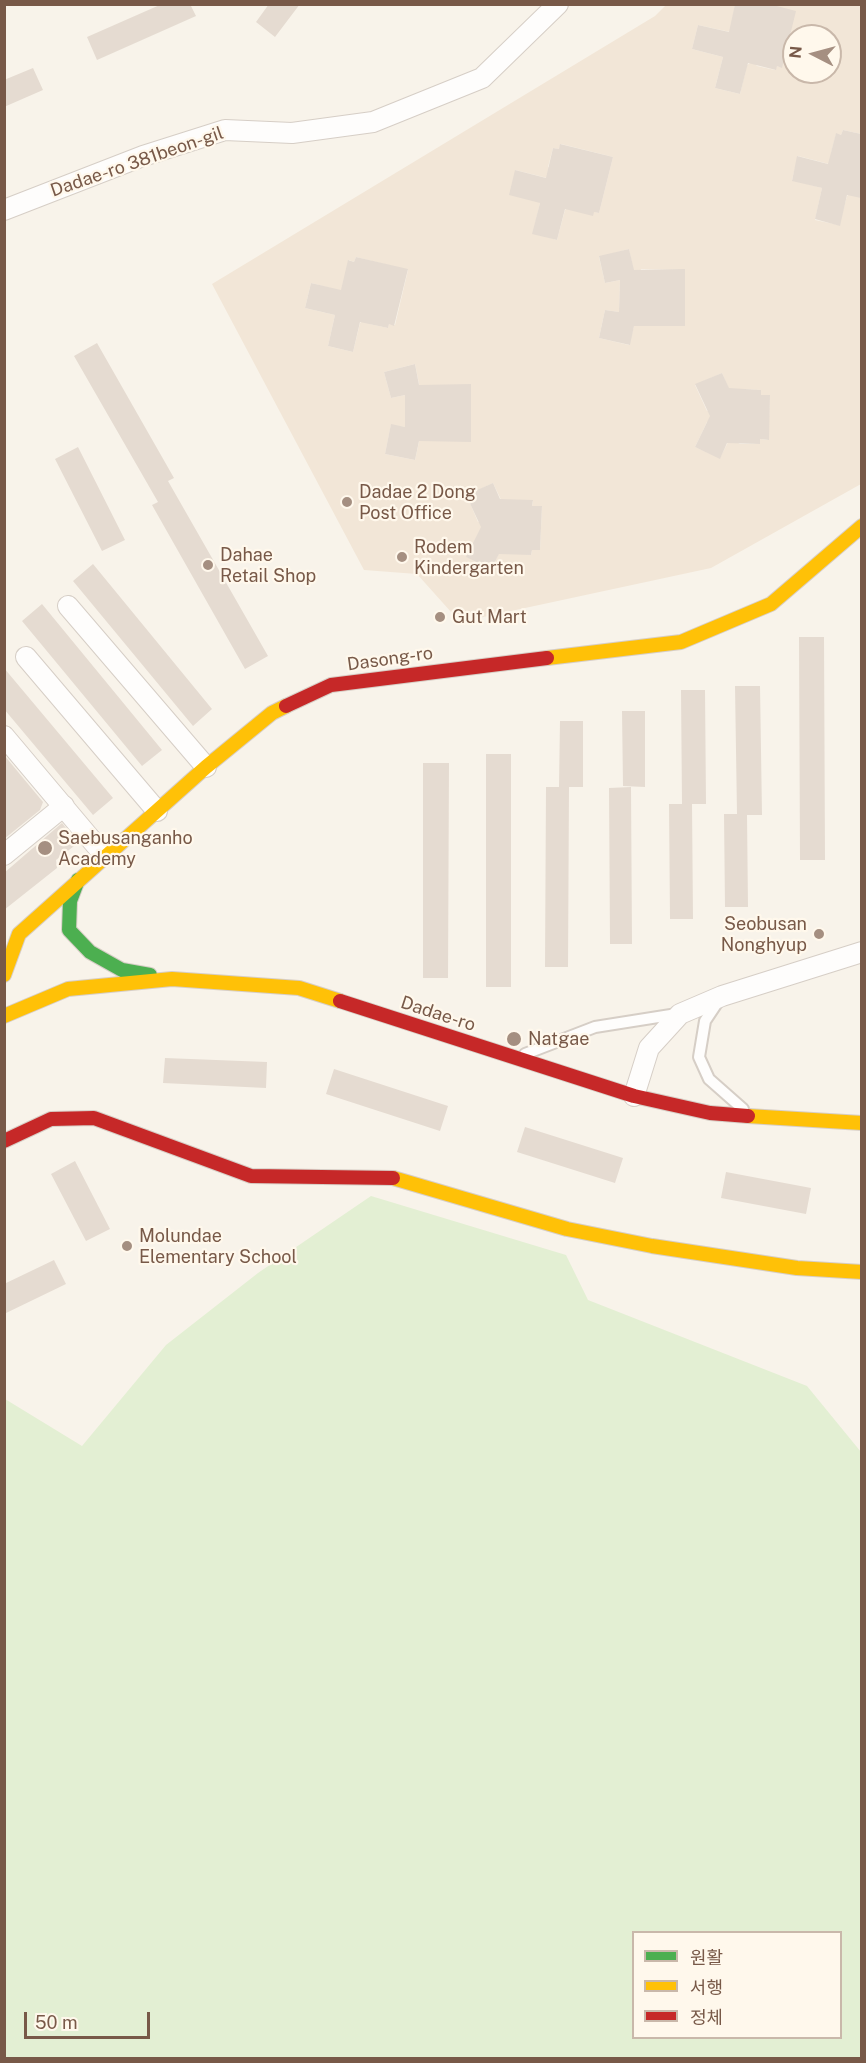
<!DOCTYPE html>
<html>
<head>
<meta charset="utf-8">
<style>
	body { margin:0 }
	#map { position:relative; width:866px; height:2063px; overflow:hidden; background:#f8f3ea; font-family:"Public Sans","Noto Sans KR",sans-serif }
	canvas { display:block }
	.frame { position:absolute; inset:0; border:6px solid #785948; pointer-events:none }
	.legend { position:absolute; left:632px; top:1931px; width:210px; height:108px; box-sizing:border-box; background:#fff8ec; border:2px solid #c9b8aa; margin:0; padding:8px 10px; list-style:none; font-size:18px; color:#785948 }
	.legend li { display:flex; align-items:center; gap:12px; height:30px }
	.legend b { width:30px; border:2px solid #c9b8aa }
	.north { position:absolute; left:782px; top:24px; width:60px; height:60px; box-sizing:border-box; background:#fff8ec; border:2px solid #c9b8aa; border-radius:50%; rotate:276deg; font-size:16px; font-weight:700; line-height:24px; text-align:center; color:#785948 }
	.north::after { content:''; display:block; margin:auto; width:21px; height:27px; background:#a58f81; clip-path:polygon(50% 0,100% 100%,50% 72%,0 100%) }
	.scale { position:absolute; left:24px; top:2012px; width:126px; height:27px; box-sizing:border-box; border:3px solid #785948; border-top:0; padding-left:8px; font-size:18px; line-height:21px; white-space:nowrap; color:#785948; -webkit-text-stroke:4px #fff8ec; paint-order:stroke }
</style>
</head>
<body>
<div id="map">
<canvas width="866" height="2063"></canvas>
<div class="frame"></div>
<ul class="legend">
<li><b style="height:8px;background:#4caf50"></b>원활</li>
<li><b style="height:8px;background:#ffc107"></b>서행</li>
<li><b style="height:8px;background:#c62828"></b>정체</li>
</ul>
<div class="north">N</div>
<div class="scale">50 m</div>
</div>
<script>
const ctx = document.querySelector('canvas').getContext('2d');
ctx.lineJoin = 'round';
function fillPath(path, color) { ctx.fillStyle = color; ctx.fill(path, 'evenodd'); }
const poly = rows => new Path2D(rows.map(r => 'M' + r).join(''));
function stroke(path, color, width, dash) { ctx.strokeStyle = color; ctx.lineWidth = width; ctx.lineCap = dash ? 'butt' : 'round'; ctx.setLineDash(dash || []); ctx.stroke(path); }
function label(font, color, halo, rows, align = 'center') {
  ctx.font = font + ' "Public Sans",sans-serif'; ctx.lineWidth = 4.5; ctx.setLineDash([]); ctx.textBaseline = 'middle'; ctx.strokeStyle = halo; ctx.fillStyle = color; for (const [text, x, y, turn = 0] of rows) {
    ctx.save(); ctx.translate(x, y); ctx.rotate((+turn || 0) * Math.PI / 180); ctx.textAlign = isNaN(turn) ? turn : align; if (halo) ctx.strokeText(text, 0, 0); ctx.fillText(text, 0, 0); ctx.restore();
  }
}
const residential = poly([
	[666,5,735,5,730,32,698,25,692,49,723,57,715,88,740,94,747,65,753,61,757,66,775,70,777,66,782,67,769,5,861,5,861,134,843,130,841,135,836,134,831,153,836,155,829,164,798,156,792,180,822,188,815,220,839,225,847,196,852,192,861,198,861,484,711,568,460,622,417,574,364,570,212,284,655,16],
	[794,36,830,36,830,72,794,72],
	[561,144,613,157,599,213,570,206,565,210,557,240,533,233,540,203,515,170,547,178,554,169,548,167,553,148,559,149],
	[629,249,634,274,640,274,641,269,685,270,685,326,642,326,635,322,629,345,599,338,605,310,619,312,620,280,605,283,599,257],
	[356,257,408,270,395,325,389,324,388,328,370,324,365,319,360,323,353,352,328,346,335,315,305,308,311,283,342,291,349,260,354,262],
	[415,364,420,389,426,389,427,385,471,385,420,437,415,460,385,454,391,425,405,427,405,395,391,398,384,372],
	[722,373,731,394,741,389,761,390,761,395,770,395,768,440,760,439,759,444,740,444,730,438,720,458,695,447,707,422,719,427,719,406,707,411,695,385],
	[493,483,503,504,533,501,532,506,542,506,540,550,532,550,531,555,501,549,491,569,467,557,479,532,490,537,491,516,478,522,467,496]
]);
const green = poly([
	[371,1196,566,1255,588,1300,807,1386,861,1452,861,2058,5,2058,5,1399,82,1446,166,1345,258,1273],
	[634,1932,840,1932,840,2038,634,2038]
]);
const building = poly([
	[162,4,190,4,196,16,97,60,87,37],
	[269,4,300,4,275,37,256,22],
	[735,4,769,4,796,11,782,68,777,66,776,70,748,63,740,94,715,88,723,57,692,49,698,25,729,32],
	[33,68,43,90,4,107,4,80],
	[843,130,861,134,861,198,847,195,840,226,815,219,822,188,792,181,797,156,828,164,836,133,841,135],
	[560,144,613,157,599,213,594,212,593,216,565,209,557,240,532,234,540,203,509,195,515,170,546,178,553,148,559,149],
	[629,249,634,270,685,269,685,326,634,326,630,345,599,338,605,310,619,312,620,280,605,283,599,256],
	[356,257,408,269,394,326,389,324,388,328,360,322,353,352,328,346,335,315,305,308,311,283,341,290,348,260,354,262],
	[97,343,174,478,168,481,268,656,245,669,152,505,158,502,74,356],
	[415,364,419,385,471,384,471,442,419,441,415,460,385,454,391,424,405,427,405,395,391,398,384,372],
	[722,373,729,388,761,390,761,395,770,395,769,440,760,439,760,444,727,443,720,459,695,447,710,416,695,384],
	[78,447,125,540,102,551,55,459],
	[493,483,500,499,533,500,532,506,542,506,540,550,532,550,531,555,499,554,491,569,466,557,481,527,466,495],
	[93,564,212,709,193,726,73,581],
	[42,604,162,750,142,766,22,621],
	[799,637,824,637,825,860,800,860],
	[4,668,113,798,93,815,4,709],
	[735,686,760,686,762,815,747,815,748,907,725,907,724,814,737,814],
	[681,690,705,690,706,804,682,804],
	[622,711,645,711,645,787,623,786],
	[560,721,583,721,583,787,559,787],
	[486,754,511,754,511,987,486,987],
	[4,755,43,802,40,810,4,839],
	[423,763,449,763,448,978,423,978],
	[546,787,569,787,568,967,545,967],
	[631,787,632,944,610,944,609,788],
	[669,804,692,804,693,919,670,919],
	[62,823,78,843,56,860,57,868,4,910,4,873],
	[165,1058,267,1062,266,1088,163,1083],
	[334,1069,448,1106,440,1131,326,1094],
	[525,1127,623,1158,615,1183,517,1152],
	[75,1161,110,1229,86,1241,51,1174],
	[726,1172,811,1188,806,1214,721,1198],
	[54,1260,66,1284,4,1314,4,1284]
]);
const lane = poly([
	[719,1000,705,1021,699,1057,709,1079,743,1109],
	[525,1054,595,1027,677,1014]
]);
const street = poly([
	[4,210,143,156,225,130,292,133,373,122,482,78,558,4],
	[68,606,206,767],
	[26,657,157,811],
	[4,736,105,856],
	[4,855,64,806],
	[634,1096,649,1048,680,1014,722,996,862,952]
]);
const fast = poly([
	[78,880,70,901,69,930,90,952,122,970,150,975]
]);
const slow = poly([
	[547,658,681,642,771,604,862,526],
	[4,975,19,934,206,767,272,713,286,706],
	[4,1016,68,989,172,979,299,988,340,1001],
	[748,1116,862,1123],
	[393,1178,567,1229,652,1246,797,1268,862,1272]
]);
const jam = poly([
	[286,706,331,685,547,658],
	[340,1001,634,1096,710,1113,748,1116],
	[4,1141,51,1119,94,1118,251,1176,393,1178]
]);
const markers = [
	[347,502,6,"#a58f81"],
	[402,557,6,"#a58f81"],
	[208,565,6,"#a58f81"],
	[440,617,6,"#a58f81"],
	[45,848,8,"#a58f81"],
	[819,934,6,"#a58f81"],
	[514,1039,8,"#a58f81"],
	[127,1246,6,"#a58f81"]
];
const streetNames = [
	["Dadae-ro 381beon-gil",137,162,-19],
	["Dasong-ro",390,659,-8],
	["Dadae-ro",438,1014,18]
];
const poiNames = [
	["Dadae 2 Dong",359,492],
	["Post Office",359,513],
	["Rodem",414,547],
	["Kindergarten",414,568],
	["Dahae",220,555],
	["Retail Shop",220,576],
	["Gut Mart",452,617],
	["Saebusanganho",58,838],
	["Academy",58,859],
	["Seobusan",807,924,"right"],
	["Nonghyup",807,945,"right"],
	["Natgae",528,1039],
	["Molundae",139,1236],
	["Elementary School",139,1257]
];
fillPath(residential, '#f2e6d7');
fillPath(green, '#e3efd3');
fillPath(building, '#e5dbd1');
stroke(lane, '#d6cec6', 14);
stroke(street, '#d6cec6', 22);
stroke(fast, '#d7cec6', 16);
stroke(slow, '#d7cec6', 16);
stroke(jam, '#d7cec6', 16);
stroke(lane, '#fefdfc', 10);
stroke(street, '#fefdfc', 20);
stroke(fast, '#4caf50', 14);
stroke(slow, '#ffc107', 14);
stroke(jam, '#c62828', 14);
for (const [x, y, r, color] of markers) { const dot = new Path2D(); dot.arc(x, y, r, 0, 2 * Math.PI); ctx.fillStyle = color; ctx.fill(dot); stroke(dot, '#fff8ec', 2); }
label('18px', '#785948', '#fff8ec', streetNames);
label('18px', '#785948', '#fff8ec', poiNames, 'left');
</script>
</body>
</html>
